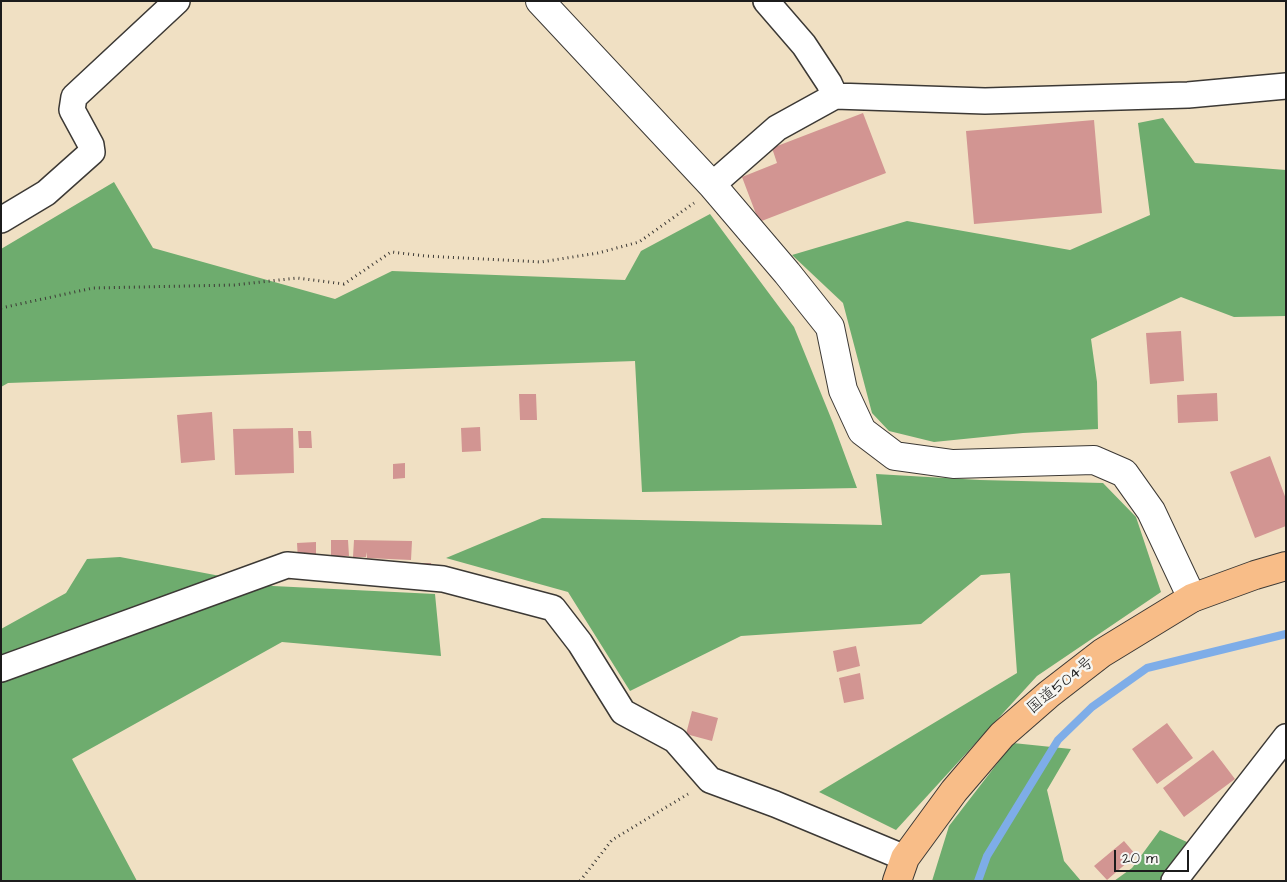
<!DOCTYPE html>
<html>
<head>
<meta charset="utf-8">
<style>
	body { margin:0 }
	#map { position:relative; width:1287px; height:882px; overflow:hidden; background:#f0e0c3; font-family:"Architects Daughter",sans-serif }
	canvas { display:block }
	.frame { position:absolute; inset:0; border:2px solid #1c1c1c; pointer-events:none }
	.scale { position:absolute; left:1114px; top:850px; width:75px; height:22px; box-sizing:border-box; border:2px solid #1c1c1c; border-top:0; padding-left:6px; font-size:15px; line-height:18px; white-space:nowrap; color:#1c1c1c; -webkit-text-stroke:4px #f6f6f2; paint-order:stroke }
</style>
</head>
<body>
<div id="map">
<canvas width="1287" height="882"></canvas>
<div class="frame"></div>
<div class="scale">20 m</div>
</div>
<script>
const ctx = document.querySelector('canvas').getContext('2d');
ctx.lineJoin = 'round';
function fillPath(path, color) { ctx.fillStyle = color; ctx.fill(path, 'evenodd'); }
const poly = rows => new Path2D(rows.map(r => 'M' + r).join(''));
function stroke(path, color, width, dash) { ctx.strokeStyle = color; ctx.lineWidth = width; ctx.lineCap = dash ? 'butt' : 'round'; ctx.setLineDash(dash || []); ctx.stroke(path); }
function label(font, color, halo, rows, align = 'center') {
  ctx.font = font + ' "Architects Daughter","Klee One",sans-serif'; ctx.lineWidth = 5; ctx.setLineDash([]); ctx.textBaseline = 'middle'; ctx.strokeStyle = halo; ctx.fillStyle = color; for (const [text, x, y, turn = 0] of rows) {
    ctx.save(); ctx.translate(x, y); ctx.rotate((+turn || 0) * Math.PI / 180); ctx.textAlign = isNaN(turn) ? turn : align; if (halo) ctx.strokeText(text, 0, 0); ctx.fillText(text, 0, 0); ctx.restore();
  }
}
const forest = poly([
	[1163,118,1195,163,1286,170,1286,316,1234,317,1181,297,1091,339,1097,382,1098,429,1023,433,934,442,889,431,872,413,843,303,792,255,907,221,1070,250,1150,215,1138,123],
	[114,182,153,248,335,299,392,271,625,280,641,251,710,214,794,327,833,423,857,488,642,492,635,361,8,383,1,387,1,249],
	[876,474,980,480,1103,483,1136,517,1161,592,1037,676,896,830,819,792,1017,673,1010,573,981,575,921,624,741,636,630,691,568,592,446,558,542,518,882,525],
	[120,557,273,586,435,594,441,656,282,642,72,759,137,881,1,881,1,629,66,593,87,559],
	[1013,743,1071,749,1047,790,1064,861,1081,881,932,881,949,826],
	[1160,830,1187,842,1176,870,1165,881,1114,881,1132,868]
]);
const stream = poly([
	[978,881,987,856,1058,740,1092,707,1147,668,1286,634]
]);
const building = poly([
	[863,113,886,173,759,222,742,177,777,163,772,148],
	[1094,120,1102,213,974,224,966,131],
	[1181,331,1184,381,1150,384,1146,333],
	[1217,393,1218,421,1178,423,1177,395],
	[519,394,536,394,537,420,520,420],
	[212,412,215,460,181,463,177,415],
	[480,427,481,451,462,452,461,428],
	[293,428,294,473,235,475,233,429],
	[298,431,311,431,312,448,299,448],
	[1270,456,1286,499,1286,526,1255,538,1230,472],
	[405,463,405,478,393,479,393,464],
	[331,540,348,540,349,556,331,556],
	[354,540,412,541,411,560,367,558,367,552,366,557,353,557],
	[316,542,316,561,298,561,297,543],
	[416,563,431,563,431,569,416,570],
	[856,646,860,666,837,672,833,651],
	[860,673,864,699,844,703,839,678],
	[692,711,718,718,712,741,686,734],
	[1167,723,1193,758,1157,784,1132,749],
	[1213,750,1235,779,1184,817,1163,788],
	[1124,841,1136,855,1107,880,1094,866]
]);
const path = poly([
	[1,308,93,288,234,285,297,278,344,284,391,252,426,256,541,262,598,253,639,242,694,203],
	[580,881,612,840,688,794]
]);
const minor = poly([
	[766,1,804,45,829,83,835,96],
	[712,185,777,128,835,96,985,101,1188,95,1286,86],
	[1,220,46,193,92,152,91,145,72,110,74,97,177,1],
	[1,669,287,565,443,579,553,608,580,643,623,712,675,740,710,780,775,804,905,858],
	[1174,881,1286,737]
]);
const tertiary = poly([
	[540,1,712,185,787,273,830,327,843,390,862,431,895,456,953,464,1094,460,1124,473,1151,511,1192,598]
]);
const trunk = poly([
	[897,881,905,858,954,791,1002,735,1049,694,1102,653,1192,598,1255,575,1286,566]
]);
const streetNames = [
	["国道504号",1061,686,-39]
];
fillPath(forest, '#6eac6e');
stroke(stream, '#7eade8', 8);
fillPath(building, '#d29592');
stroke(minor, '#3c3935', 28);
stroke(tertiary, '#3c3935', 30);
stroke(trunk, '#3c3935', 30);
stroke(path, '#3c3935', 3, [1, 4]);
stroke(minor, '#fff', 25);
stroke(tertiary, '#fff', 28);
stroke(trunk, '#f8bd88', 28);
label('16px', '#1c1c1c', '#f6f6f2', streetNames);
</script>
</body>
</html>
